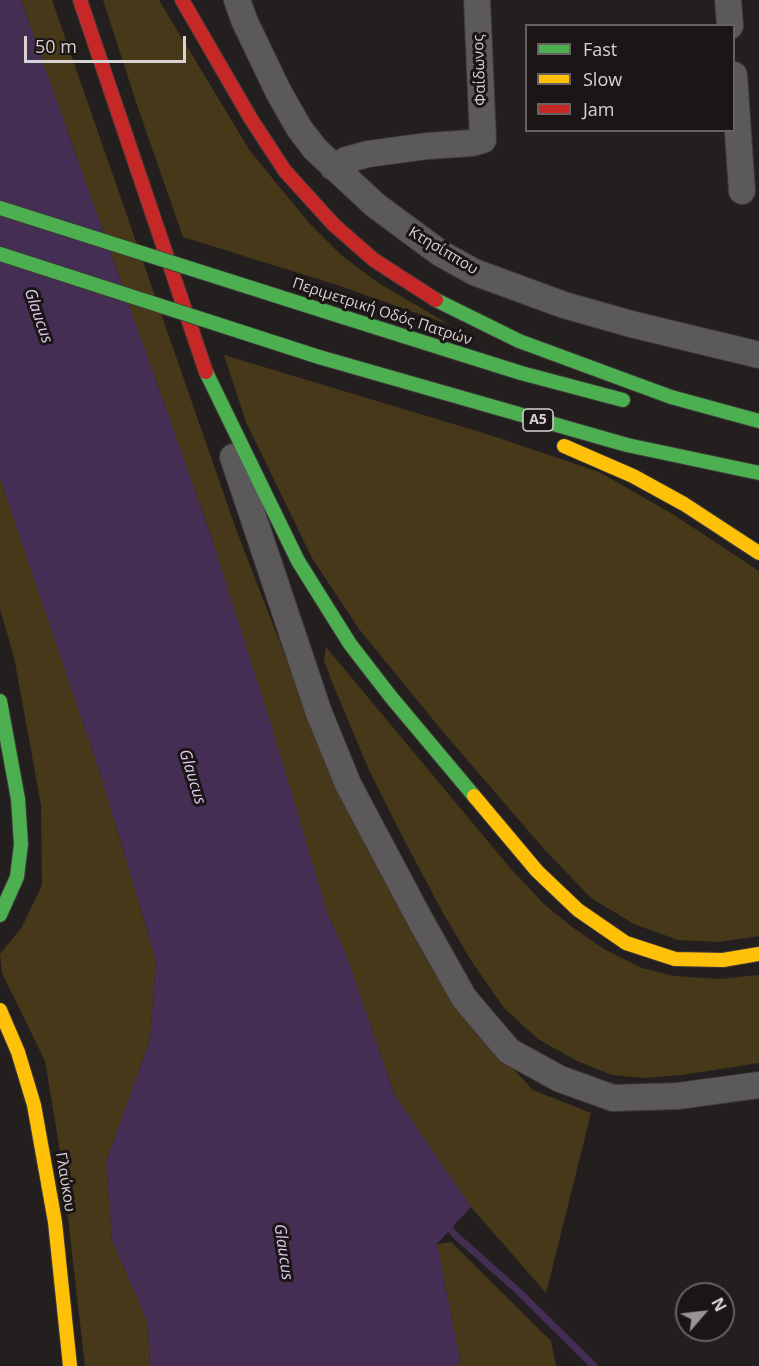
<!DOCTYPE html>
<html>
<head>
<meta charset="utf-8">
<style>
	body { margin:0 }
	#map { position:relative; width:759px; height:1366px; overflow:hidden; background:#241f1f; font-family:"Open Sans",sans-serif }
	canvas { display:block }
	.legend { position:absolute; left:525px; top:24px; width:210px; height:108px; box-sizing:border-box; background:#1b1515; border:2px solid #676161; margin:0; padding:8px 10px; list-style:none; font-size:18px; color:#d8d3d3 }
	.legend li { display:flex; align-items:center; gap:12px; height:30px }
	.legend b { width:30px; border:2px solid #676161 }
	.north { position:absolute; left:675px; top:1282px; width:60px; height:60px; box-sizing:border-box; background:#1b1515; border:2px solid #676161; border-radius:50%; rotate:62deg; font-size:16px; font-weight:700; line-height:24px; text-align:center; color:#d8d3d3 }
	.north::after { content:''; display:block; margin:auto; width:21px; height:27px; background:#999494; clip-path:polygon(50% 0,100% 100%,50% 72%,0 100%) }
	.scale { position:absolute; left:24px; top:36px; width:162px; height:27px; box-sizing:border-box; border:3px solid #d8d3d3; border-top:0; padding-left:8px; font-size:18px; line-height:21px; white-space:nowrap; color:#d8d3d3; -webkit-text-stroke:4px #1b1515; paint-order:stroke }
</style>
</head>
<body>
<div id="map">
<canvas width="759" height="1366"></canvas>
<ul class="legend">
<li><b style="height:8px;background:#4caf50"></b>Fast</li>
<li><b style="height:8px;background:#ffc107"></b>Slow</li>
<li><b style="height:8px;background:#c62828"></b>Jam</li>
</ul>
<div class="north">N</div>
<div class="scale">50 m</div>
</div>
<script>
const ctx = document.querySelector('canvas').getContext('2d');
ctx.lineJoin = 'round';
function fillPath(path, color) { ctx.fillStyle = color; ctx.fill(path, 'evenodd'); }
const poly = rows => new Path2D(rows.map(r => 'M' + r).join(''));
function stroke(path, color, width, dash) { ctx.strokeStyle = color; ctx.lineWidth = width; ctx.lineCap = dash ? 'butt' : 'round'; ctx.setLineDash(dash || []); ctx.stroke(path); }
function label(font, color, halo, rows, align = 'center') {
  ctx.font = font + ' "Open Sans",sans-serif'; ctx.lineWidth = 6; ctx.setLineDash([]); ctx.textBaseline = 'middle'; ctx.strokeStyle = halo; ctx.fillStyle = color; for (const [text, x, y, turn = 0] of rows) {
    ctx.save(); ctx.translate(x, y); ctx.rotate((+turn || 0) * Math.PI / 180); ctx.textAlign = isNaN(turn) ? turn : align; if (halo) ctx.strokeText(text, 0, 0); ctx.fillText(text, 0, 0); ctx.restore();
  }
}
const green = poly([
	[21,0,52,0,237,532,309,717,460,1012,533,1090,591,1113,546,1293,471,1207,394,1094,347,957,328,915,211,536],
	[103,0,159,0,250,151,310,224,341,255,377,282,450,325,337,285,183,237,137,105],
	[224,355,490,435,599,472,674,515,759,571,759,936,719,942,678,940,634,924,591,898,544,849,444,733,359,629,312,558,246,422],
	[0,478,102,779,156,960,150,1040,106,1162,112,1240,148,1323,150,1366,85,1366,61,1157,45,1061,2,973,0,954,22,927,42,885,41,805,14,657,0,609],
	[326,647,511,869,544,904,572,927,604,949,642,968,674,976,719,979,759,975,759,1063,682,1075,644,1078,612,1075,577,1061,538,1039,504,1008,472,962,443,913,400,832,369,770,332,682,324,660],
	[451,1242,551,1341,556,1366,457,1366,460,1360,437,1244]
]);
const water = poly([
	[0,0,21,0,211,536,271,724,328,915,347,957,394,1094,471,1207,437,1244,460,1360,457,1366,150,1366,148,1323,112,1240,106,1162,150,1040,156,960,102,779,0,478]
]);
const stream = poly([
	[445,1222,454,1234,516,1289,594,1366]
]);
const street = poly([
	[237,0,245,22,278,91,299,128,315,149,375,205,440,253,474,272,564,305,631,324,759,355],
	[728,0,730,26],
	[734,75,742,191],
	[333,167,346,160,368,154,427,146,472,143,483,140,477,0],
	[233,457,319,713,348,784,418,916,464,998,509,1051,560,1079,613,1098,678,1096,759,1085]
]);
const fast = poly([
	[436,300,519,341,671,397,759,421],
	[324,311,521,373,623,400],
	[319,357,627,445,759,473],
	[206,372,298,561,350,644,391,697,474,796],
	[0,701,18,799,21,844,17,877,0,915]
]);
const slow = poly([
	[564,446,633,476,684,504,759,553],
	[474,796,537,871,578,910,626,943,675,959,723,960,759,954],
	[0,1010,18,1052,34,1105,55,1222,70,1366]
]);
const jam = poly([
	[80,0,206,372],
	[182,0,251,119,285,171,334,225,374,260,436,300]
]);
const fastBridge = poly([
	[0,208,324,311],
	[0,254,319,357]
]);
const shields = [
	[538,420,30]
];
const shieldNames = [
	["Α5",538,420]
];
const streetNames = [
	["Φαίδωνος",480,70,-92],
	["Κτησίππου",443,251,31],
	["Περιμετρική Οδός Πατρών",382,312,18],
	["Γλαύκου",65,1182,81]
];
const waterNames = [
	["Glaucus",38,316,71],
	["Glaucus",192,777,73],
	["Glaucus",283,1252,82]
];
fillPath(green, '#473819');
fillPath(water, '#442e54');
stroke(stream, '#442e54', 7);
stroke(street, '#3e3939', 28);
stroke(fast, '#3e3939', 16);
stroke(slow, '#3e3939', 16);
stroke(jam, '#3e3939', 16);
stroke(street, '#5b5959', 26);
stroke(fast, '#4caf50', 14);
stroke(slow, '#ffc107', 14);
stroke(jam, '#c62828', 14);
stroke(fastBridge, '#3e3939', 16, []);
stroke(fastBridge, '#4caf50', 14);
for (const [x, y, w] of shields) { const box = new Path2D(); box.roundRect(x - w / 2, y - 11, w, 22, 4.5); ctx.fillStyle = '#1b1515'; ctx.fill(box); stroke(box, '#d8d3d3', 1.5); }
label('bold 14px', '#d8d3d3', null, shieldNames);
label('15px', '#d8d3d3', '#1b1515', streetNames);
label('italic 16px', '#e1caf5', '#1b1515', waterNames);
</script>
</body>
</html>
